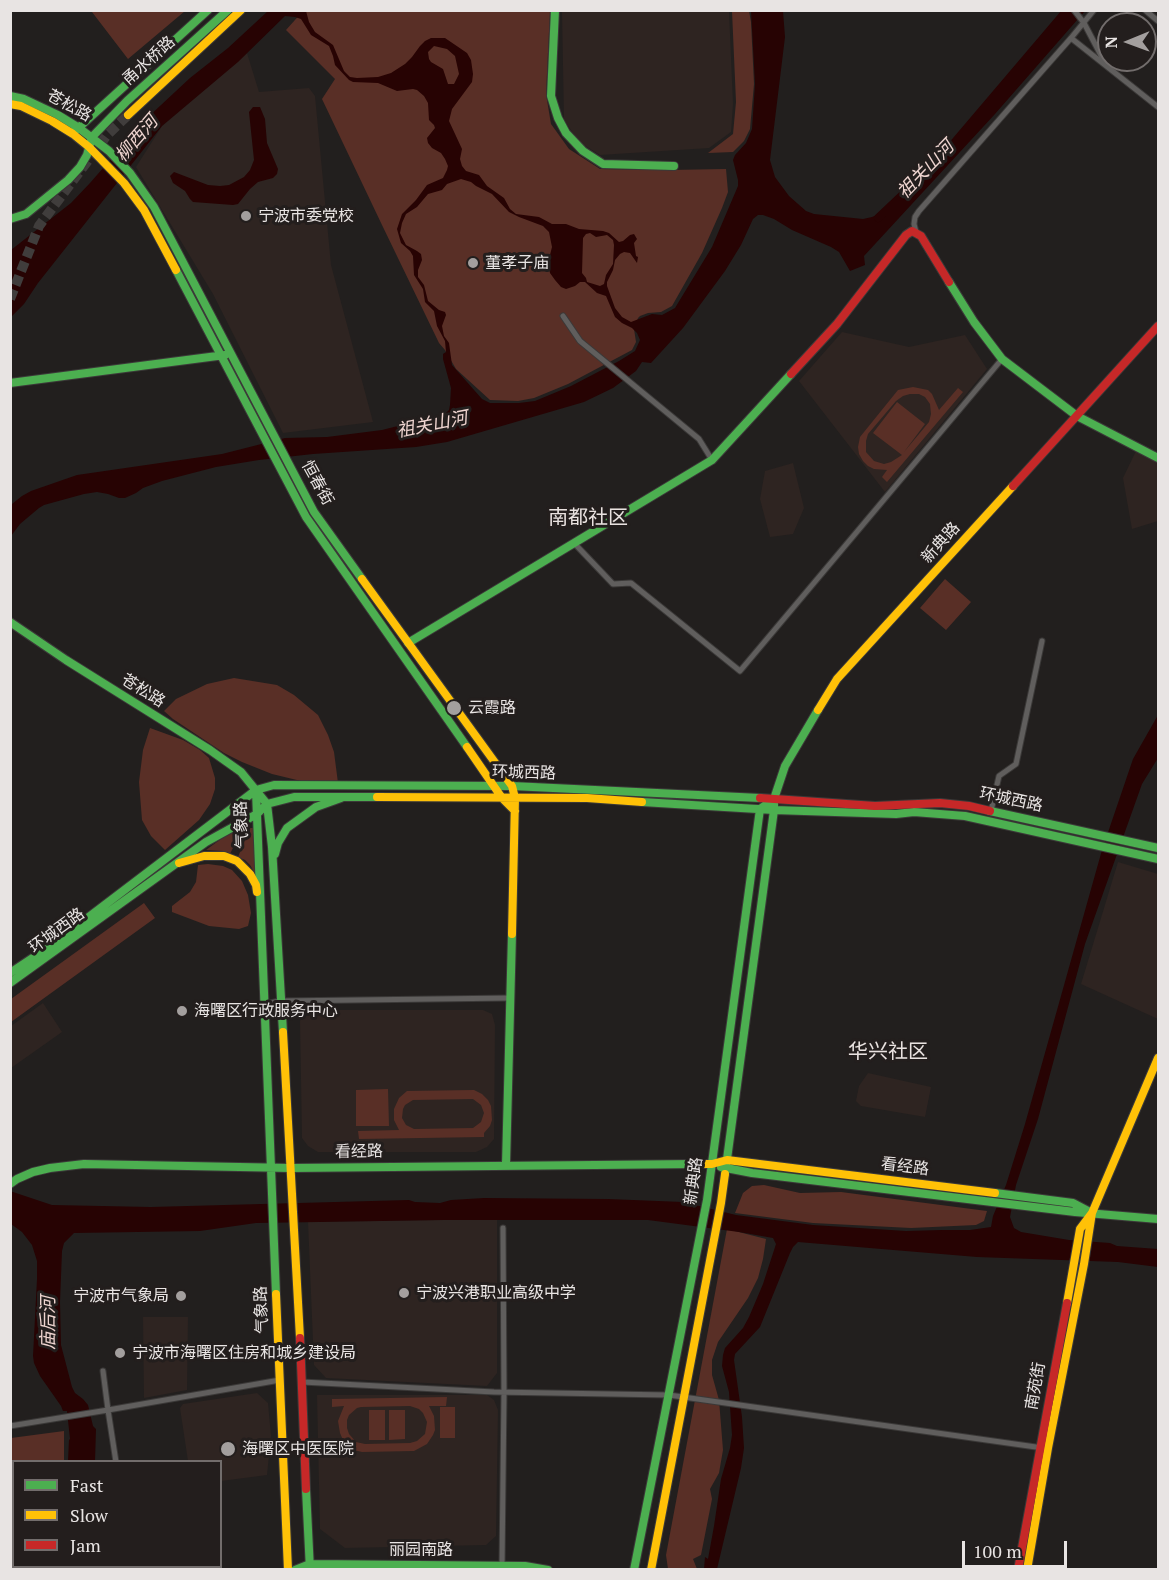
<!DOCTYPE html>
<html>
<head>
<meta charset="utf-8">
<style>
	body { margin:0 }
	#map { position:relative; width:1169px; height:1580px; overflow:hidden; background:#221f1e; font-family:"PT Serif",serif }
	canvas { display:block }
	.frame { position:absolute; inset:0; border:12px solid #e8e4e3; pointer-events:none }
	.legend { position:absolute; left:12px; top:1460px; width:210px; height:108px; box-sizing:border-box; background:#231e1d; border:2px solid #726d6c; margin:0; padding:8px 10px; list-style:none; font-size:18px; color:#e8e4e3 }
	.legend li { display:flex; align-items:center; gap:12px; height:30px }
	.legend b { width:30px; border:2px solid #726d6c }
	.north { position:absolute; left:1097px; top:12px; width:60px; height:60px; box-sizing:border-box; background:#231e1d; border:2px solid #726d6c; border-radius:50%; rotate:269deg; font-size:16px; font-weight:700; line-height:24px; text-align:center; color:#e8e4e3 }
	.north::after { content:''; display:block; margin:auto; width:21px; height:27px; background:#a39f9e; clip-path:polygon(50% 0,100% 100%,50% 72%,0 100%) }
	.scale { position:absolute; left:962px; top:1541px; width:105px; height:27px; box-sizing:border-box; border:3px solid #e8e4e3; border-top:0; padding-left:8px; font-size:18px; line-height:21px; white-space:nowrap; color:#e8e4e3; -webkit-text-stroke:4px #231e1d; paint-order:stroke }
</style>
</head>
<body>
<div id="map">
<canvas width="1169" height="1580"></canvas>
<div class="frame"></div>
<ul class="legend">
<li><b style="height:8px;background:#4caf50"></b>Fast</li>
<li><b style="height:8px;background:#ffc107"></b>Slow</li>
<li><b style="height:8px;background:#c62828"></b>Jam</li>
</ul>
<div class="north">N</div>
<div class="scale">100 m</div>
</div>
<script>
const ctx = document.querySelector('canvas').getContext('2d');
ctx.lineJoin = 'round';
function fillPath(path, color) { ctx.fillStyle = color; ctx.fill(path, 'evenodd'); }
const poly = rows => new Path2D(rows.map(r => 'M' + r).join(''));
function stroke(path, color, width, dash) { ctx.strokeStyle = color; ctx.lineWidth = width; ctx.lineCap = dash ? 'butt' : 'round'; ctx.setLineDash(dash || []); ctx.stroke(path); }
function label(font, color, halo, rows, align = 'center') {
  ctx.font = font + ' "PT Serif","Noto Sans SC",serif'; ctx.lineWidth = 6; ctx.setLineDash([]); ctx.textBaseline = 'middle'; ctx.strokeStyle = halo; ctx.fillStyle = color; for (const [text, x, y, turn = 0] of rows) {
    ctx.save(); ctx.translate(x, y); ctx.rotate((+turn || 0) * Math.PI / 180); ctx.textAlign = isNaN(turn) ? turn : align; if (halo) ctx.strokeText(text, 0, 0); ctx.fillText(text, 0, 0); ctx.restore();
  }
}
const built = poly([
	[562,11,729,11,733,104,731,132,709,148,600,155,579,142,564,120],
	[247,53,259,92,309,88,315,96,331,265,373,422,283,433,213,294,136,167,162,126],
	[842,332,909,347,965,335,987,369,885,492,799,381],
	[1136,451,1158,463,1158,521,1132,529,1123,478],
	[793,463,804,508,793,534,770,537,760,499,765,471],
	[1118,862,1158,874,1158,1019,1081,984],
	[43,1003,62,1032,11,1068,11,1026],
	[313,1010,483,1010,492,1014,495,1025,494,1139,487,1147,476,1152,318,1152,308,1146,302,1138,300,1021,304,1013],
	[868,1073,931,1087,925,1117,861,1106,856,1101,859,1086],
	[497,1219,497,1373,487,1386,326,1378,314,1365,308,1222],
	[143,1317,188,1317,187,1390,144,1398],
	[257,1393,268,1403,271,1436,267,1475,221,1481,220,1462,188,1461,180,1408,183,1404],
	[317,1395,487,1395,494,1400,498,1410,496,1536,486,1545,345,1548,320,1529]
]);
const green = poly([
	[93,11,93,10,185,11,128,59,92,12],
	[303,11,550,11,546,94,551,124,569,149,600,169,670,170,726,169,728,192,722,208,702,253,672,306,661,312,648,313,640,316,638,318,634,329,636,342,632,350,568,384,534,398,518,401,490,400,456,369,445,350,439,343,382,225,322,99,335,79,286,30],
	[732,11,749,11,751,22,754,84,750,129,744,141,733,152,708,153,733,134,736,102],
	[913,387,928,390,932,394,939,410,958,388,963,392,887,482,882,477,887,470,874,469,868,466,863,461,859,454,858,447,860,437,898,390],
	[910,394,919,394,925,397,930,404,931,414,929,422,904,452,925,424,897,402,873,433,902,455,891,462,884,464,874,461,866,452,866,441,868,434,896,401,903,396],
	[945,579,971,602,946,630,920,608],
	[234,678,277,685,294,695,318,715,328,735,334,752,338,783,301,781,272,774,242,762,224,753,173,719,164,711,176,699,207,684],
	[150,728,183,740,200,750,209,758,215,778,215,789,210,804,199,820,165,850,151,836,142,820,139,782,143,750],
	[244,825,230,854,223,851,206,850,236,828],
	[250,828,253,828,255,832,257,877,250,865,245,860,238,857],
	[208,864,223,866,232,870,242,881,248,895,251,913,248,926,239,929,209,926,172,912,172,906,190,892,196,882,198,865],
	[144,903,155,918,11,1022,11,999],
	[388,1089,389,1126,356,1126,356,1090],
	[474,1090,482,1094,488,1100,491,1106,492,1120,490,1126,484,1133,484,1137,359,1139,358,1131,399,1130,394,1120,394,1109,399,1098,407,1091],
	[473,1099,481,1105,484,1113,481,1122,473,1128,414,1129,406,1125,402,1118,403,1109,405,1105,413,1100],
	[764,1185,800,1193,841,1192,987,1211,984,1221,976,1225,911,1228,813,1223,735,1213,743,1193,752,1186],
	[727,1229,766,1239,763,1259,758,1278,748,1298,718,1342,712,1360,712,1375,719,1400,723,1450,719,1473,710,1489,712,1499,701,1555,693,1559,697,1569,668,1569,666,1555],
	[447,1397,446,1406,429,1406,434,1416,435,1430,433,1435,427,1444,414,1451,362,1452,354,1450,343,1440,340,1433,338,1421,344,1406,332,1407,332,1399],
	[410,1406,419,1409,423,1413,427,1422,425,1434,417,1441,410,1443,365,1444,356,1442,349,1434,347,1428,347,1420,349,1415,357,1408,361,1407],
	[440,1407,455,1407,455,1438,440,1438],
	[369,1410,385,1410,385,1440,369,1440],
	[389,1410,405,1410,405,1439,389,1440],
	[64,1431,64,1461,14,1462,14,1566,53,1567,52,1569,11,1569,11,1438]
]);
const water = poly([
	[268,11,306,11,309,22,315,32,333,45,344,71,350,77,357,78,378,77,391,73,405,64,412,57,420,46,425,41,431,38,445,38,467,53,471,60,473,74,472,82,452,109,449,121,462,149,460,159,462,166,466,171,479,175,487,186,504,198,510,209,516,214,539,217,552,224,566,224,579,229,603,231,609,233,619,242,623,241,630,235,634,234,637,239,634,243,636,256,638,257,637,263,630,253,624,252,620,254,615,260,613,270,607,282,607,286,615,308,622,317,631,322,652,314,662,315,675,308,712,247,738,186,738,180,733,160,735,155,746,143,752,129,755,84,751,11,783,11,785,37,770,160,775,177,789,196,806,211,814,214,863,219,872,217,891,209,936,158,1061,11,1085,11,995,114,864,256,865,265,850,271,839,252,831,247,792,230,774,219,763,215,758,215,753,219,741,245,725,271,683,328,651,363,642,362,636,371,613,388,584,402,447,442,416,447,313,454,259,460,216,467,162,481,143,488,136,493,125,498,119,498,108,494,97,492,84,494,44,505,39,508,20,524,11,536,12,504,22,496,31,491,77,475,222,454,285,438,327,437,382,430,445,414,449,410,450,405,451,388,443,359,443,354,446,352,445,341,437,326,434,311,425,302,423,289,414,275,413,256,410,251,401,243,397,229,402,214,416,200,427,185,443,178,447,170,448,166,445,159,441,153,432,148,428,143,427,138,435,128,434,125,429,120,428,103,424,96,417,90,413,89,397,91,378,83,353,82,349,80,335,65,333,56,329,46,311,35,301,19,295,17,285,16,238,62,162,126,38,283,24,304,11,317,11,250,71,203,90,183,146,119,190,78,228,48],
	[434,46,447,49,455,56,459,74,454,84,448,84,443,69,431,62,429,59,428,52],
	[461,179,471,182,476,186,492,194,509,212,519,217,543,226,549,232,552,247,548,263,550,273,555,280,561,287,566,289,575,286,580,282,585,282,597,293,606,296,615,317,622,323,632,328,637,333,640,340,635,351,619,361,571,386,535,401,519,403,490,403,482,399,452,365,449,343,444,336,442,326,446,315,445,312,439,310,428,301,424,285,418,277,418,270,422,260,421,254,417,251,406,245,400,233,402,223,406,214,417,207,428,194,442,190,447,184],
	[590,233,596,237,607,235,613,240,614,245,613,264,606,275,604,284,600,286,587,282,586,278,582,273,583,238,586,234],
	[253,107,260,107,265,119,267,143,278,169,277,174,273,178,258,182,250,189,238,204,233,205,193,202,190,199,185,191,173,183,170,176,174,172,208,185,220,186,229,185,244,177,250,170,254,160,249,112],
	[1158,715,1158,758,1142,784,1085,944,1038,1119,1016,1185,1010,1217,1014,1228,1021,1232,1069,1240,1110,1243,1117,1246,1158,1249,1158,1267,1118,1262,977,1257,798,1242,793,1247,790,1253,760,1327,735,1354,734,1360,742,1417,744,1448,741,1468,717,1569,704,1569,705,1557,708,1559,714,1526,721,1479,730,1448,732,1435,729,1392,722,1366,723,1355,725,1348,743,1328,749,1317,763,1284,776,1244,773,1238,739,1232,648,1220,444,1220,256,1223,200,1231,74,1233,64,1243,62,1251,60,1302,61,1345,72,1387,75,1393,83,1399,88,1405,93,1426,96,1429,95,1461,68,1461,69,1440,70,1439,67,1411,63,1411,61,1406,40,1376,34,1363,33,1356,37,1279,37,1261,32,1245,22,1232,11,1224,10,1191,52,1205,151,1207,409,1200,415,1202,440,1203,451,1200,484,1198,608,1199,683,1202,736,1215,813,1225,906,1231,942,1230,970,1230,991,1227,993,1216,1006,1185,1025,1124,1102,850,1133,759]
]);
const canal = poly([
	[878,218,915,183]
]);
const highwayTunnel = poly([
	[10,299,39,226,107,135,128,115]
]);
const street = poly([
	[1074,10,1084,23,1105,63],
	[1094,10,1071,38,1158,107],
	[1145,10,1158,21],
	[916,232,914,224,915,217,919,211,1071,38],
	[563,316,580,341,699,439,712,460],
	[574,543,613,584,631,583,740,671,1002,359],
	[991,811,999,776,1016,764,1042,641],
	[265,1004,280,1001,510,998],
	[302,1382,494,1392,669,1395,1043,1448],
	[10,1426,108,1410,103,1371],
	[116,1462,108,1410,280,1380],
	[502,1565,504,1393,503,1228],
	[131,1566,132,1570]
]);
const fast = poly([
	[555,10,551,96,558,118,566,133,583,151,603,164,674,166],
	[10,96,24,99,58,115,79,128,109,151,130,173,154,207,314,512,362,579],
	[75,131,208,10],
	[10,219,26,214,68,180,80,167,87,155,92,137,127,101,228,10],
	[176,270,306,517,467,747],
	[949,282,974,322,1002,359,1077,416,1158,458],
	[10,383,225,355],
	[10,622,66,660,210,750,241,772,267,804,272,847,283,1032],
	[408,643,712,460,791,374],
	[256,791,276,1294],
	[642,802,774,810,896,814,914,812,965,816,1158,859],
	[990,811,1158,848],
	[275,854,278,843,287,828,316,807,341,798],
	[10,973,52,945,256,790,274,785,512,786,760,798],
	[10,983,206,842,257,814,267,804,294,797,377,797],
	[506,1165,512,934],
	[721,1167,752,1173,1075,1212,1158,1219],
	[725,1174,774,810,774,799,785,766,818,710],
	[10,1184,17,1179,33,1172,50,1168,84,1164,291,1168,696,1164],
	[995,1193,1073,1203,1092,1213],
	[306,1489,310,1570],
	[295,1570,310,1564,525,1566,548,1570],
	[634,1570,707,1200,760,809,774,799]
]);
const slow = poly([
	[10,104,21,106,52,121,73,134,89,147,124,183,144,210,176,270],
	[128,115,241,10],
	[362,579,512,786,515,798,512,934],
	[818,710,837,679,1013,486],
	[467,747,502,798,515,811],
	[377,797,587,798,642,802],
	[179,863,204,856,224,856,237,861,250,874,256,885,257,892],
	[283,1032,300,1338],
	[696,1164,712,1164,727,1160,995,1193],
	[276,1294,288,1570],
	[1067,1303,1080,1229,1092,1213,1158,1058],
	[651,1570,721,1203,725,1174],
	[1027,1570,1048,1448,1084,1264,1092,1213]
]);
const jam = poly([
	[791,374,837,324,906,235,912,231,921,236,949,282],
	[1013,486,1158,326],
	[760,798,875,806,940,803,969,806,990,811],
	[300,1338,306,1489],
	[1018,1570,1067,1303]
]);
const markers = [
	[246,216,6,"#a39f9e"],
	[473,263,6,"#a39f9e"],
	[454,708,8,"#a39f9e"],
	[182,1011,6,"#a39f9e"],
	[404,1293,6,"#a39f9e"],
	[181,1296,6,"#a39f9e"],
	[120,1353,6,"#a39f9e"],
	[228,1449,8,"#a39f9e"]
];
const streetNames = [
	["甬水桥路",149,61,-42],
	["苍松路",69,106,29],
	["恒春街",317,483,61],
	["新典路",941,543,-48],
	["苍松路",143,691,32],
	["环城西路",524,773,2],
	["环城西路",1011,800,12],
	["气象路",242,825,-92],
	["环城西路",57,931,-36],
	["看经路",359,1152,-1],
	["看经路",905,1167,7],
	["新典路",694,1181,-82],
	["气象路",262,1310,-92],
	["南苑街",1036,1386,-80],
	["丽园南路",421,1550]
];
const poiNames = [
	["宁波市委党校",258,216],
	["董孝子庙",485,263],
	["云霞路",468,708],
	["海曙区行政服务中心",194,1011],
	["宁波兴港职业高级中学",416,1293],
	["宁波市气象局",169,1296,"right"],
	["宁波市海曙区住房和城乡建设局",132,1353],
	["海曙区中医医院",242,1449]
];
const waterNames = [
	["柳西河",137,139,-49],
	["祖关山河",926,170,-46],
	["祖关山河",432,425,-11],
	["庙后河",49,1323,-90]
];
const quarterNames = [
	["南都社区",588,518],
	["华兴社区",888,1052]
];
fillPath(built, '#2e2421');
fillPath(green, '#592f26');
fillPath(water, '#270303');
stroke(canal, '#270303', 8);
stroke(highwayTunnel, '#403d3c', 10, [10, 5]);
stroke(street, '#3b3938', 7);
stroke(fast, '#3b3938', 10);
stroke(slow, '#3b3938', 10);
stroke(jam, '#3b3938', 10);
stroke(street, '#605e5d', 5);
stroke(fast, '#4caf50', 8);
stroke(slow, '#ffc107', 8);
stroke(jam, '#c62828', 8);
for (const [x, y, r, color] of markers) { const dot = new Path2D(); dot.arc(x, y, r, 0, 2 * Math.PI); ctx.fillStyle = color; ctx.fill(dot); stroke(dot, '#231e1d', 2); }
label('16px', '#e8e4e3', '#231e1d', streetNames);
label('16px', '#e8e4e3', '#231e1d', poiNames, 'left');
label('italic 18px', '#efd5d0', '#231e1d', waterNames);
label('20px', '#e9e2e0', '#231e1d', quarterNames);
</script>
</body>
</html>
